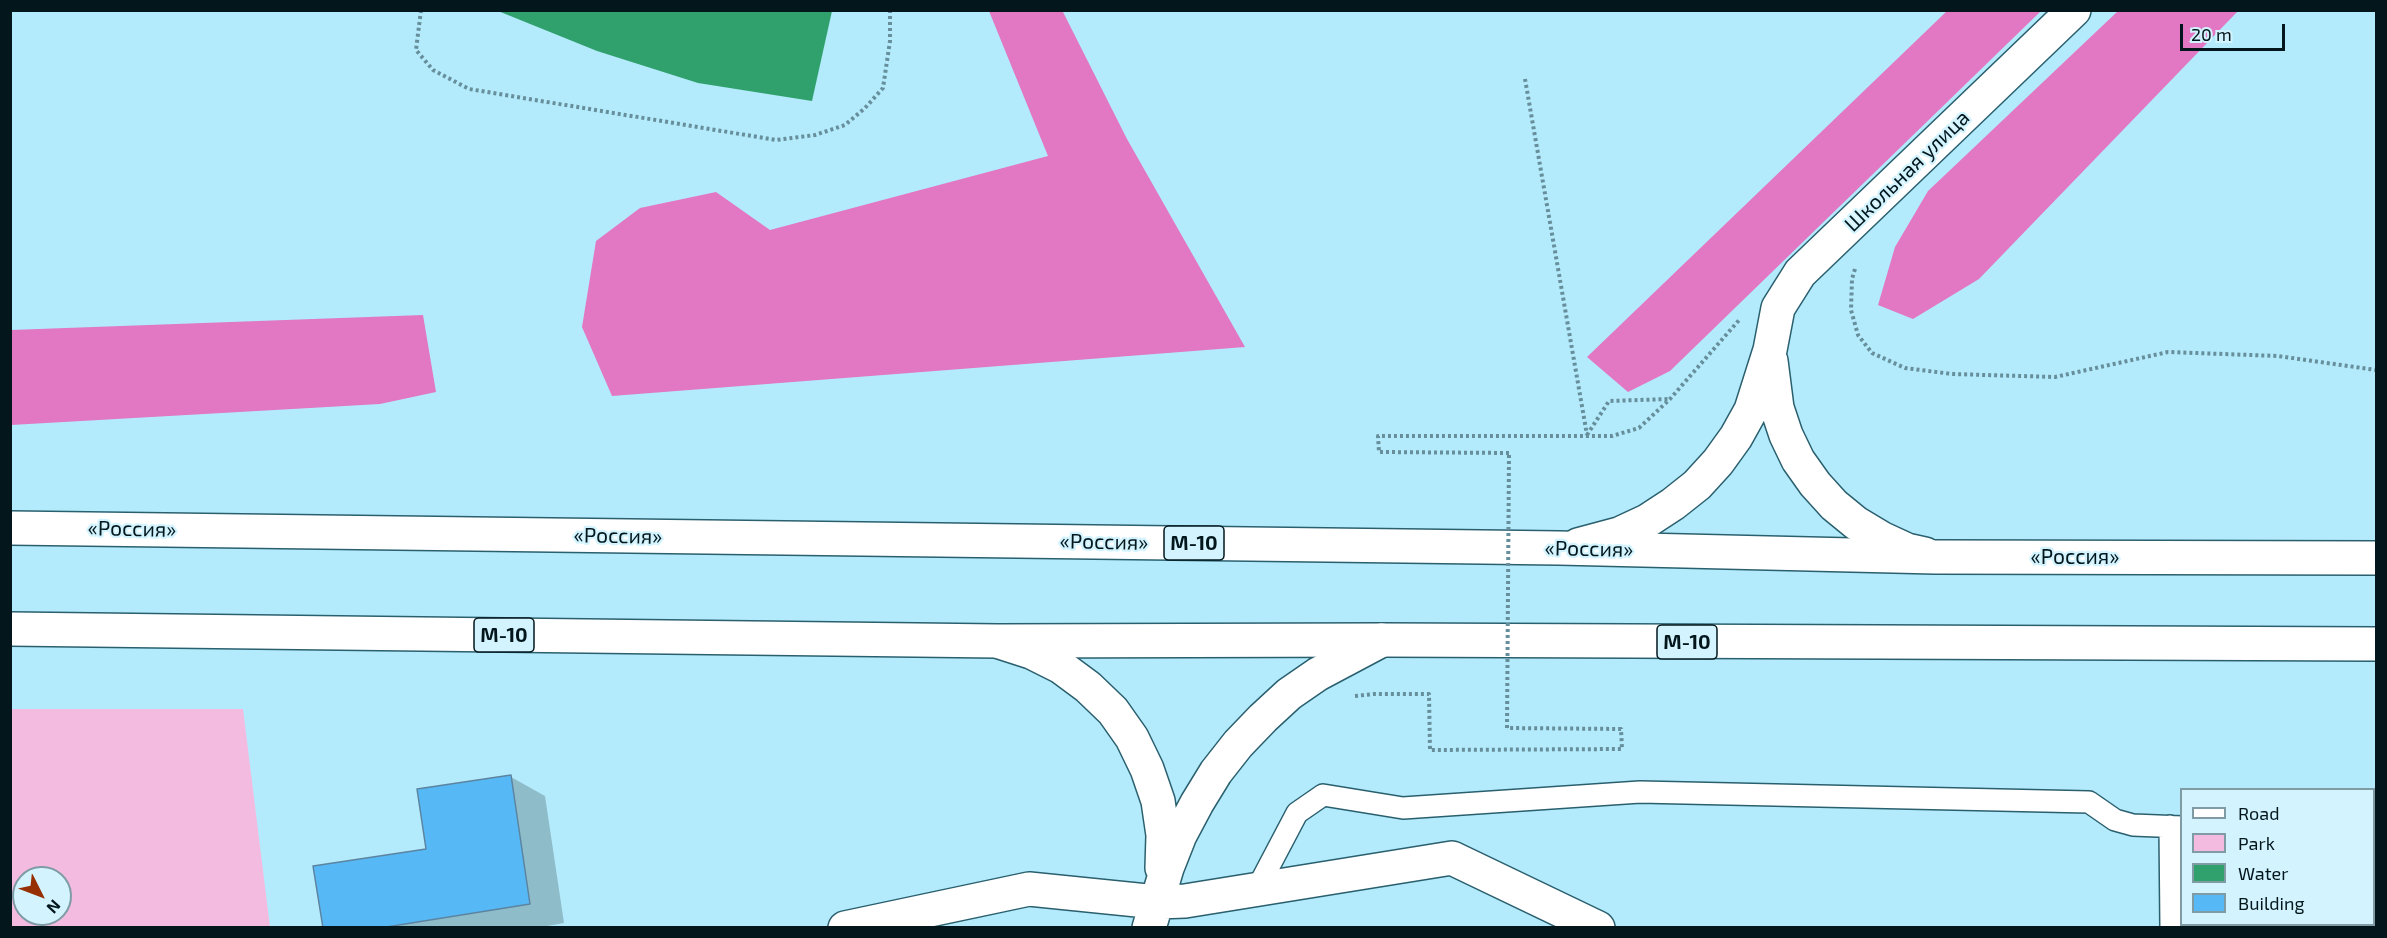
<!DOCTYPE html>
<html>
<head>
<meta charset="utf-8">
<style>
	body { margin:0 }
	#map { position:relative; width:2387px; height:938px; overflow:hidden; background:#b3ebfc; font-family:"Exo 2",sans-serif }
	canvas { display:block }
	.frame { position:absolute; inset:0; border:12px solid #02161c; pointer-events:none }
	.legend { position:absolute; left:2180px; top:788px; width:195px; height:138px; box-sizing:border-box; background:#d3f4fe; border:2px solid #7f9ba4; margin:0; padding:8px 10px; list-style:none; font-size:18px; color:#02161c }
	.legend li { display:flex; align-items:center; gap:12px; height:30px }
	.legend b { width:30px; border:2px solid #7f9ba4 }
	.north { position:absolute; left:12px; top:866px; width:60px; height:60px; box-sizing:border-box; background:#d3f4fe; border:2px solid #7f9ba4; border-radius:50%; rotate:132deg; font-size:16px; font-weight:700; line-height:24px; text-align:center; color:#02161c }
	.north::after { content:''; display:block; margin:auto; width:21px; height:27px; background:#963003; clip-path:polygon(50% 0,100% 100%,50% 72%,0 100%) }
	.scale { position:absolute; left:2180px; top:24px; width:105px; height:27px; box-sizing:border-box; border:3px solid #02161c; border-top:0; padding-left:8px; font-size:18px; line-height:21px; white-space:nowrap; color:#02161c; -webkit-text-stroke:4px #d3f4fe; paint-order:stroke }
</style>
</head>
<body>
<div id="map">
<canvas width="2387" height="938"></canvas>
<div class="frame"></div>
<ul class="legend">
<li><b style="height:8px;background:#fff"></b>Road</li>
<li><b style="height:16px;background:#f4bbe1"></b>Park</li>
<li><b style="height:16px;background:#30a16d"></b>Water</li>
<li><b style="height:16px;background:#56b9f6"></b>Building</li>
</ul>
<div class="north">N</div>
<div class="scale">20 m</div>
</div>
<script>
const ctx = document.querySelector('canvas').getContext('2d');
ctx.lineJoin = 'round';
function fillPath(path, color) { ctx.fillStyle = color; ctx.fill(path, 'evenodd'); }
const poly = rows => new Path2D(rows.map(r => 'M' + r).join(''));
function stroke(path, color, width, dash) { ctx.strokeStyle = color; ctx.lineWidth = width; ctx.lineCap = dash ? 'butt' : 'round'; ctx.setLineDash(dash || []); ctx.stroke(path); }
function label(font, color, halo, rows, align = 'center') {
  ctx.font = font + ' "Exo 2",sans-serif'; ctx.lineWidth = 4.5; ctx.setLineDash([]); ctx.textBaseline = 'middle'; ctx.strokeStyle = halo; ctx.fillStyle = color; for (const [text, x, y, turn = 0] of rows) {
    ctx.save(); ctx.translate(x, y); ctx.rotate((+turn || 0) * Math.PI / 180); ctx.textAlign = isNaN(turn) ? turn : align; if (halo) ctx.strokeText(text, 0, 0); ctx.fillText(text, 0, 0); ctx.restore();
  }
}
const green = poly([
	[10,709,243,709,270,927,11,927],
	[24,878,60,878,60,914,24,914]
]);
const forest = poly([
	[1062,10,1127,139,1245,347,612,396,582,327,596,241,640,208,716,192,770,230,1048,156,989,11],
	[1947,11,2041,11,1670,371,1628,392,1587,357],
	[2118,11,2238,11,1979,279,1913,319,1878,305,1895,247,1928,191],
	[423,315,436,392,380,404,11,425,11,330]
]);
const water = poly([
	[498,11,832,10,832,11,812,101,698,83,597,51]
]);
const shadow = poly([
	[511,777,545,796,564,923,536,928,324,928,428,850]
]);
const building = poly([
	[511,775,530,904,380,928,323,928,313,866,426,849,417,789,511,775]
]);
const path = poly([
	[421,10,416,50,433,70,469,89,776,140,815,135,845,125,865,108,883,88,890,41,890,10],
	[1525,79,1587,435],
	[1855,269,1852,279,1851,310,1858,335,1872,353,1905,368,1952,374,2055,377,2168,352,2278,356,2376,370],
	[1587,435,1609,401,1669,399],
	[1509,453,1379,452,1378,436,1612,436,1639,428,1670,399,1740,319],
	[1355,696,1374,694,1429,694,1430,750,1622,749,1621,729,1507,728]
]);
const service = poly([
	[2374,809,2376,809],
	[2170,826,2171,928],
	[1257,889,1297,813,1323,795,1403,808,1640,792,2089,802,2115,820,2133,825,2182,827],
	[2374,891,2376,891],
	[2241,924,2241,928]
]);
const minor = poly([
	[1771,361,1777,408,1786,435,1798,460,1815,484,1834,505,1856,523,1881,538,1907,550,1925,554],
	[1578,545,1619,534,1647,521,1673,504,1697,485,1718,462,1736,437,1751,410,1770,350,1778,308,1800,273,2074,10],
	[1000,642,1031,652,1061,667,1088,687,1113,711,1132,738,1147,769,1158,801,1163,835,1162,868],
	[845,928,1029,889,1157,902,1185,901,1452,858,1598,928],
	[1149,928,1167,868,1180,835,1197,803,1216,772,1238,744,1263,718,1289,694,1318,674,1382,640]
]);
const trunk = poly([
	[10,528,1559,548,1935,557,2376,558],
	[10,629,998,641,1382,640,2376,644]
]);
const pathBridge = poly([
	[1507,728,1509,453]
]);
const shields = [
	[1194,543,60],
	[504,635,60],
	[1687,642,60]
];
const shieldNames = [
	["М-10",1194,543],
	["М-10",504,635],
	["М-10",1687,642]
];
const streetNames = [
	["Школьная улица",1907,171,-44],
	["«Россия»",132,529,1],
	["«Россия»",618,536,1],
	["«Россия»",1104,542,1],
	["«Россия»",1589,549,1],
	["«Россия»",2075,557]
];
fillPath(green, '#f4bbe1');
fillPath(forest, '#e277c3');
fillPath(water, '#30a16d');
fillPath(shadow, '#0003');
fillPath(building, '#56b9f6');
stroke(building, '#5c84a0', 1.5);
stroke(service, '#2a5f6e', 24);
stroke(minor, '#2a5f6e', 36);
stroke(trunk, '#2a5f6e', 36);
stroke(path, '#678f9b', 4, [3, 3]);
stroke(service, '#fff', 21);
stroke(minor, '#fff', 33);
stroke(trunk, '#fff', 33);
stroke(pathBridge, '#678f9b', 4, [3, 3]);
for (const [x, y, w] of shields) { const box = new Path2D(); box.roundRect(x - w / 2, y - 17, w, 34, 4.5); ctx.fillStyle = '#d3f4fe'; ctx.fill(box); stroke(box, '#02161c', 1.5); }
label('bold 20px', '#02161c', null, shieldNames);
label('21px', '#02161c', '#d3f4fe', streetNames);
</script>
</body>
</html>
